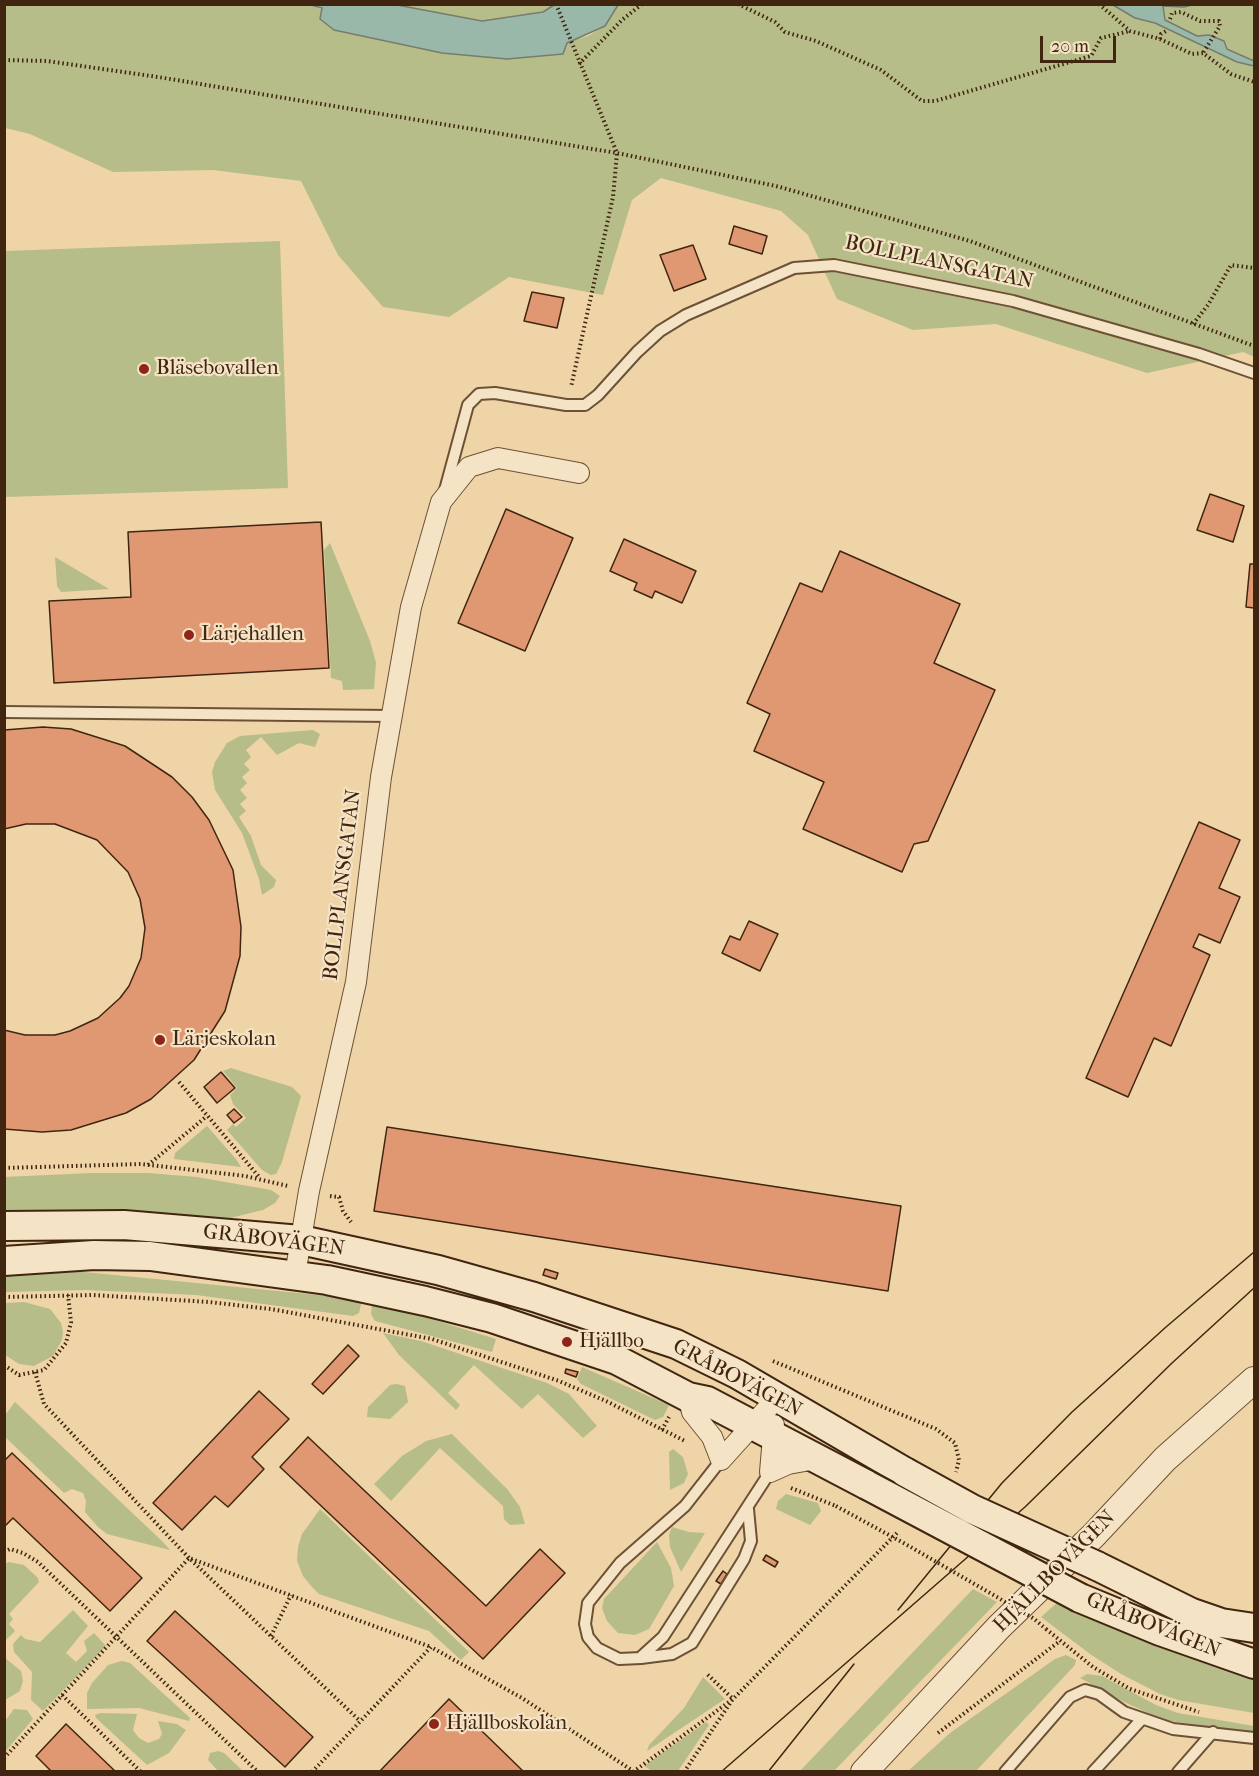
<!DOCTYPE html>
<html>
<head>
<meta charset="utf-8">
<style>
	body { margin:0 }
	#map { position:relative; width:1259px; height:1776px; overflow:hidden; background:#efd4a7; font-family:"IM FELL French Canon",serif }
	canvas { display:block }
	.frame { position:absolute; inset:0; border:6px solid #402510; pointer-events:none }
	.scale { position:absolute; left:1040px; top:36px; width:76px; height:27px; box-sizing:border-box; border:3px solid #402510; border-top:0; padding-left:8px; font-size:18px; line-height:21px; white-space:nowrap; color:#402510; -webkit-text-stroke:4px #f5e3c6; paint-order:stroke }
</style>
</head>
<body>
<div id="map">
<canvas width="1259" height="1776"></canvas>
<div class="frame"></div>
<div class="scale">20 m</div>
</div>
<script>
const ctx = document.querySelector('canvas').getContext('2d');
ctx.lineJoin = 'round';
function fillPath(path, color) { ctx.fillStyle = color; ctx.fill(path, 'evenodd'); }
const poly = rows => new Path2D(rows.map(r => 'M' + r).join(''));
function stroke(path, color, width, dash) { ctx.strokeStyle = color; ctx.lineWidth = width; ctx.lineCap = dash ? 'butt' : 'round'; ctx.setLineDash(dash || []); ctx.stroke(path); }
function label(font, color, halo, rows, align = 'center') {
  ctx.font = font + ' "IM FELL French Canon",serif'; ctx.lineWidth = 4.5; ctx.setLineDash([]); ctx.textBaseline = 'middle'; ctx.strokeStyle = halo; ctx.fillStyle = color; for (const [text, x, y, turn = 0] of rows) {
    ctx.save(); ctx.translate(x, y); ctx.rotate((+turn || 0) * Math.PI / 180); ctx.textAlign = isNaN(turn) ? turn : align; if (halo) ctx.strokeText(text, 0, 0); ctx.fillText(text, 0, 0); ctx.restore();
  }
}
const green = poly([
	[1192,4,1254,5,1254,61,1227,48,1209,35,1197,36,1165,20,1162,6,1184,7],
	[5,5,311,5,413,46,442,53,507,59,588,36,605,26,618,5,1113,5,1135,18,1155,23,1237,62,1254,66,1254,357,1243,352,1147,373,996,324,913,330,837,299,808,235,781,211,661,178,632,200,603,295,509,277,449,317,383,307,338,255,301,181,213,170,113,172,30,134,5,128],
	[397,5,554,5,543,12,482,21],
	[280,241,288,488,5,497,5,251],
	[330,543,370,641,376,663,374,689,343,690,342,681,331,678,324,550],
	[55,557,109,589,61,592,57,586],
	[313,730,320,734,315,747,299,743,277,755,261,737,246,750,251,757,244,764,250,770,242,777,247,783,240,790,247,798,240,804,246,811,239,817,251,836,261,865,276,880,274,887,262,895,259,879,242,833,215,790,212,772,215,762,227,743,240,736],
	[231,1068,292,1087,301,1096,282,1162,276,1174,271,1175,262,1170,227,1130,233,1124,236,1127,246,1118,233,1104,230,1095,237,1088,223,1071],
	[207,1126,236,1159,241,1167,174,1159,175,1153],
	[92,1173,148,1173,197,1177,271,1190,280,1196,275,1203,263,1210,230,1218,5,1214,4,1177],
	[21,1271,84,1272,329,1296,363,1296,359,1313,353,1316,196,1295,86,1290,5,1292,5,1272],
	[24,1302,50,1309,61,1323,63,1332,62,1340,53,1356,34,1366,19,1364,5,1355,5,1303],
	[372,1304,389,1306,496,1339,492,1352,375,1321,371,1314],
	[383,1333,421,1341,547,1383,569,1394,597,1426,583,1438,538,1394,522,1409,474,1365,448,1393,460,1405,456,1410,399,1355],
	[582,1367,669,1405,663,1417,655,1420,581,1384,577,1379],
	[397,1384,405,1386,408,1402,390,1419,367,1417,368,1407,390,1385],
	[15,1402,162,1541,170,1550,107,1534,98,1527,85,1512,86,1501,83,1493,72,1489,64,1493,5,1437,5,1415],
	[452,1434,508,1490,520,1507,525,1524,510,1525,504,1519,503,1506,440,1448,391,1501,374,1484,402,1456,426,1441],
	[673,1449,683,1457,688,1474,684,1483,670,1490,669,1452],
	[786,1494,818,1503,821,1511,810,1525,776,1509,778,1501],
	[320,1509,469,1652,461,1660,429,1631,319,1594,312,1587,303,1576,297,1561,298,1547,302,1534],
	[672,1527,689,1532,705,1533,681,1572,670,1547,669,1535],
	[657,1542,671,1568,674,1586,649,1629,635,1635,618,1633,607,1621,602,1608,604,1599],
	[8,1562,24,1565,38,1578,39,1582,9,1614,13,1619,9,1624,15,1631,5,1641,4,1565],
	[973,1589,997,1602,834,1771,800,1771],
	[1060,1600,1254,1672,1254,1713,1178,1700,1160,1694,1121,1674,1090,1654,1041,1617],
	[73,1610,88,1626,66,1653,76,1662,87,1651,84,1641,94,1633,106,1646,43,1711,31,1700,32,1672,14,1652,13,1644,21,1635,25,1639,40,1642],
	[1066,1655,1076,1660,1075,1665,976,1771,908,1771,950,1733,1055,1659],
	[4,1657,21,1671,23,1681,20,1691,5,1700],
	[122,1661,130,1663,190,1718,189,1721,139,1708,87,1709,87,1693,92,1683,108,1665],
	[1087,1674,1102,1676,1156,1705,1178,1713,1254,1726,1254,1733,1163,1720,1122,1701,1080,1678],
	[703,1677,725,1699,647,1751,649,1745,684,1708],
	[14,1709,27,1710,33,1719,5,1752,5,1721],
	[100,1713,137,1714,133,1730,139,1738,148,1743,159,1739,162,1734,158,1721,177,1724,186,1730,169,1753,147,1765,96,1718,95,1715],
	[706,1722,709,1725,678,1771,652,1771,644,1766],
	[218,1751,224,1753,243,1771,218,1771,208,1760,210,1753]
]);
const water = poly([
	[311,5,397,5,482,21,543,12,554,5,618,5,605,26,567,43,563,54,507,59,442,53,334,30,320,19,322,8,311,5],
	[1113,5,1192,5,1184,7,1163,6,1165,20,1197,36,1209,35,1224,41,1227,49,1254,61,1254,66,1237,62,1155,23,1135,18,1113,5]
]);
const building = poly([
	[734,226,767,236,762,254,729,244,734,226],
	[693,245,706,279,674,291,660,255,693,245],
	[532,292,564,298,557,328,524,321,532,292],
	[1210,494,1244,506,1233,542,1197,530,1210,494],
	[506,509,573,538,525,651,458,623,506,509],
	[321,522,329,668,54,683,49,601,131,597,128,532,321,522],
	[624,539,696,571,682,603,655,591,652,598,634,590,637,583,610,571,624,539],
	[840,551,960,604,934,663,995,690,928,841,914,844,902,872,803,829,824,782,754,751,770,714,747,703,800,583,822,592,840,551],
	[1250,564,1254,564,1254,608,1246,607,1250,564],
	[43,727,71,729,125,746,172,777,192,797,209,820,233,870,241,927,240,956,225,1011,194,1060,151,1099,126,1113,71,1130,42,1132,4,1129,4,1030,25,1035,55,1035,70,1031,98,1018,120,998,129,986,141,958,145,928,140,899,128,872,97,840,55,824,26,824,4,829,4,730,43,727],
	[1199,822,1240,840,1219,888,1240,897,1220,943,1199,934,1193,947,1210,955,1171,1046,1154,1038,1128,1097,1086,1078,1199,822],
	[749,921,778,934,760,971,722,953,730,936,740,940,749,921],
	[221,1072,235,1088,217,1103,204,1087,221,1072],
	[234,1109,242,1117,234,1123,227,1115,234,1109],
	[387,1127,901,1206,888,1291,374,1211,387,1127],
	[545,1269,558,1273,556,1279,543,1275,545,1269],
	[348,1345,359,1356,323,1394,312,1384,348,1345],
	[566,1369,578,1372,576,1377,565,1373,566,1369],
	[259,1391,289,1419,252,1457,264,1469,228,1507,215,1496,182,1530,153,1503,259,1391],
	[308,1437,486,1606,540,1549,565,1573,483,1659,280,1467,308,1437],
	[12,1453,142,1578,110,1611,13,1518,4,1527,4,1461,12,1453],
	[766,1555,778,1562,775,1567,763,1560,766,1555],
	[723,1571,727,1574,721,1584,716,1581,723,1571],
	[175,1611,313,1737,285,1767,147,1641,175,1611],
	[449,1699,524,1772,379,1772,449,1699],
	[66,1724,116,1772,52,1772,36,1756,66,1724]
]);
const path = poly([
	[556,4,617,153,613,197,571,387],
	[738,4,775,22,785,32,816,41,881,70,922,101,935,101,1091,56,1101,38,1130,31],
	[1099,4,1130,31,1160,39,1192,54,1203,53,1231,74,1254,82],
	[1170,19,1172,13,1181,12,1200,21,1219,21,1220,26,1203,53],
	[1160,39,1161,34,1166,31],
	[4,60,47,61,158,77,617,153,776,186,970,241,1254,346],
	[579,64,622,20,642,4],
	[1193,324,1208,305,1231,265,1254,268],
	[179,1082,260,1178],
	[148,1165,207,1116],
	[4,1168,141,1164,245,1176,288,1186],
	[330,1196,339,1197,343,1211,351,1222],
	[4,1297,93,1295,209,1302,271,1309,432,1339,559,1381,606,1401,685,1441],
	[773,1361,936,1429,955,1443,959,1460,956,1472],
	[4,1365,19,1375,44,1370,66,1343,71,1322,68,1295],
	[35,1372,44,1404,189,1558,360,1721],
	[662,1430,669,1417],
	[791,1488,836,1506],
	[4,1552,10,1549,23,1553,38,1562,258,1772],
	[1046,1629,1093,1667,1130,1689,1199,1712],
	[271,1636,291,1595],
	[62,1695,141,1772],
	[938,1733,1060,1641],
	[4,1758,189,1558,431,1647],
	[312,1772,431,1647,522,1698,633,1771],
	[633,1772,733,1699,899,1531],
	[684,1772,733,1699,706,1673]
]);
const service = poly([
	[445,490,468,405,479,394,495,393,566,405,585,405,598,395,637,352,660,331,686,315,794,268,834,265,1013,301,1199,354,1254,373],
	[4,712,392,716],
	[721,1460,685,1506,620,1563,588,1603,585,1624,588,1637,597,1648,619,1659,641,1658,672,1654,692,1643,744,1559,751,1541,748,1509],
	[641,1657,663,1637,770,1472],
	[1005,1772,1070,1697,1085,1690,1099,1694,1124,1712,1173,1729,1254,1738],
	[1093,1772,1141,1720],
	[1178,1772,1213,1732]
]);
const minor = poly([
	[295,1275,309,1191,356,982,381,777,411,607,441,502,469,467,498,458,579,473],
	[688,1397,692,1412,712,1437,721,1460,776,1399],
	[774,1425,770,1472,788,1464,816,1459]
]);
const tertiary = poly([
	[864,1772,999,1627,1094,1535,1165,1459,1254,1380]
]);
const secondary = poly([
	[4,1226,124,1225,301,1240,438,1270,534,1297,676,1344,737,1374,905,1472],
	[4,1261,94,1255,150,1256,327,1280,425,1301,492,1318,617,1360,688,1397,707,1401,867,1485],
	[1097,1566,1192,1613,1221,1623,1254,1628],
	[1080,1598,1160,1631,1254,1664]
]);
const tram = poly([
	[898,1610,1002,1483,1072,1412,1166,1327,1254,1252],
	[721,1772,1025,1507,1172,1363,1254,1288],
	[768,1772,854,1664]
]);
const pathBridge = poly([
	[836,1506,909,1546,1033,1618,1046,1629]
]);
const secondaryBridge = poly([
	[905,1472,972,1509,1097,1566],
	[867,1485,1080,1598]
]);
const markers = [
	[144,369,6,"#8f2418"],
	[189,635,6,"#8f2418"],
	[160,1040,6,"#8f2418"],
	[567,1342,6,"#8f2418"],
	[434,1724,6,"#8f2418"]
];
const streetNames = [
	["BOLLPLANSGATAN",939,263,12],
	["BOLLPLANSGATAN",343,885,-83],
	["GRÅBOVÄGEN",274,1241,7],
	["GRÅBOVÄGEN",737,1379,28],
	["HJÄLLBOVÄGEN",1055,1572,-45],
	["GRÅBOVÄGEN",1153,1626,22]
];
const poiNames = [
	["Bläsebovallen",156,369],
	["Lärjehallen",201,635],
	["Lärjeskolan",172,1040],
	["Hjällbo",579,1342],
	["Hjällboskolan",446,1724]
];
fillPath(green, '#b6bd89');
fillPath(water, '#9ab8a9');
stroke(water, '#767d6c', 1.5);
fillPath(building, '#e09873');
stroke(building, '#402510', 1.5);
stroke(service, '#6c5136', 14);
stroke(minor, '#6c5136', 22);
stroke(tertiary, '#6c5136', 28);
stroke(secondary, '#402510', 32);
stroke(path, '#402510', 4, [1.5, 3]);
stroke(service, '#f5e3c6', 10);
stroke(minor, '#f5e3c6', 20);
stroke(tertiary, '#f5e3c6', 26);
stroke(secondary, '#f5e3c6', 28);
stroke(tram, '#402510', 1.5);
stroke(secondaryBridge, '#402510', 32, []);
stroke(pathBridge, '#402510', 4, [1.5, 3]);
stroke(secondaryBridge, '#f5e3c6', 28);
for (const [x, y, r, color] of markers) { const dot = new Path2D(); dot.arc(x, y, r, 0, 2 * Math.PI); ctx.fillStyle = color; ctx.fill(dot); stroke(dot, '#f5e3c6', 2); }
label('21px', '#402510', '#f5e3c6', streetNames);
label('21px', '#402510', '#f5e3c6', poiNames, 'left');
</script>
</body>
</html>
